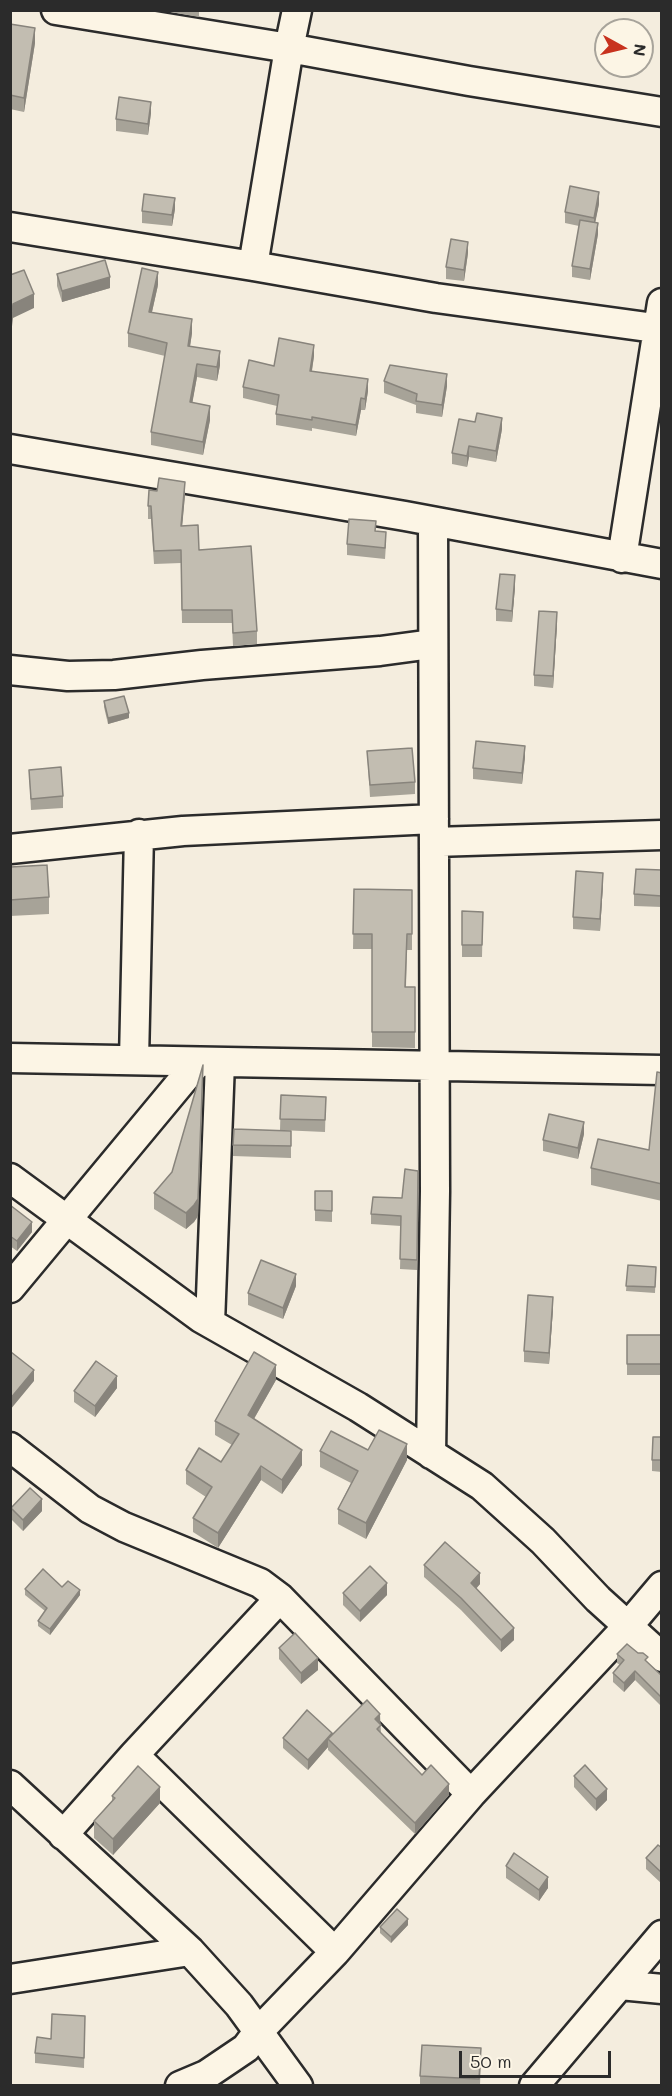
<!DOCTYPE html>
<html>
<head>
<meta charset="utf-8">
<style>
	body { margin:0 }
	#map { position:relative; width:672px; height:2096px; overflow:hidden; background:#f4edde; font-family:Mali,sans-serif }
	canvas { display:block }
	.frame { position:absolute; inset:0; border:12px solid #2b2b2b; pointer-events:none }
	.north { position:absolute; left:594px; top:18px; width:60px; height:60px; box-sizing:border-box; background:#fcf5e5; border:2px solid #a8a49b; border-radius:50%; rotate:98deg; font-size:16px; font-weight:700; line-height:24px; text-align:center; color:#2b2b2b }
	.north::after { content:''; display:block; margin:auto; width:21px; height:27px; background:#c8321e; clip-path:polygon(50% 0,100% 100%,50% 72%,0 100%) }
	.scale { position:absolute; left:459px; top:2051px; width:152px; height:27px; box-sizing:border-box; border:3px solid #2b2b2b; border-top:0; padding-left:8px; font-size:18px; line-height:21px; white-space:nowrap; color:#2b2b2b; -webkit-text-stroke:4px #fcf5e5; paint-order:stroke }
</style>
</head>
<body>
<div id="map">
<canvas width="672" height="2096"></canvas>
<div class="frame"></div>
<div class="north">N</div>
<div class="scale">50 m</div>
</div>
<script>
const ctx = document.querySelector('canvas').getContext('2d');
ctx.lineJoin = 'round';
const poly = rows => new Path2D(rows.map(r => 'M' + r).join(''));
function stroke(path, color, width, dash) { ctx.strokeStyle = color; ctx.lineWidth = width; ctx.lineCap = dash ? 'butt' : 'round'; ctx.setLineDash(dash || []); ctx.stroke(path); }
function fillPath(path, color) { ctx.fillStyle = color; ctx.fill(path, 'evenodd'); }
const minor = poly([
	[56,10,289,48,469,81,662,112],
	[10,227,253,266,436,298,662,329],
	[253,266,289,48,297,10],
	[10,449,405,516,662,564],
	[622,558,662,303],
	[10,670,68,676,114,675,202,665,380,651,432,644],
	[434,842,662,835],
	[10,849,183,831,434,819],
	[10,1058,662,1070],
	[134,1060,139,834],
	[10,1178,201,1318,358,1407,482,1486,543,1541,598,1599,662,1657],
	[10,1288,197,1063],
	[210,1323,220,1062],
	[10,1447,90,1509,124,1527,260,1583,280,1598,471,1794],
	[431,1454,435,1191,433,522],
	[134,1755,335,1952],
	[10,1785,190,1951,239,2005,298,2086],
	[63,1835,134,1755,280,1598],
	[10,1979,190,1951],
	[620,1985,662,1989],
	[180,2086,206,2075,246,2048,258,2032,335,1952,471,1794,629,1625,662,1586],
	[534,2086,662,1935]
]);
const wall = poly([
	[170,10,199,10,199,17,170,12],
	[10,24,35,43,24,112,10,109],
	[151,113,148,135,116,131,116,119],
	[599,204,595,222,598,234,590,280,572,277,572,266,579,226,565,223,565,212],
	[175,209,172,226,142,223,142,211],
	[468,253,464,281,446,279,446,267],
	[57,274,110,288,62,302,57,286],
	[158,285,152,312,192,333,190,346,220,365,217,381,197,377,192,403,210,420,203,455,151,445,151,432,165,356,128,347,128,333],
	[314,356,312,371,368,391,365,410,361,410,356,436,312,428,312,431,276,425,276,414,277,406,243,398,243,387,274,366],
	[384,381,447,386,442,417,416,413,416,405,384,393],
	[502,429,496,462,469,457,467,467,452,464,452,453],
	[185,495,182,526,257,631,257,644,233,646,232,623,182,623,181,563,154,564,151,519,148,519,148,506],
	[376,531,386,544,385,559,347,555,347,544],
	[515,587,512,622,496,621,496,609],
	[557,624,553,688,534,686,534,675],
	[104,701,129,718,108,724,104,707],
	[367,751,415,782,415,794,370,797],
	[525,757,522,784,473,779,473,768],
	[29,770,63,796,63,808,31,810],
	[10,867,49,897,49,914,10,916],
	[662,870,662,907,634,906,634,894],
	[603,884,600,931,573,929,573,917],
	[354,889,412,890,412,950,407,950,406,987,415,987,415,1048,372,1047,372,949,353,949],
	[462,911,483,912,482,957,462,957],
	[662,1073,662,1201,591,1185,591,1168,649,1150],
	[203,1082,198,1216,194,1222,186,1229,154,1209,154,1193,172,1172],
	[281,1095,326,1097,325,1132,280,1130],
	[234,1129,291,1131,291,1158,233,1156],
	[584,1134,578,1159,543,1151,543,1140],
	[418,1171,417,1270,400,1269,401,1226,371,1224,371,1214,402,1198],
	[315,1191,332,1191,332,1222,315,1221],
	[10,1205,32,1232,17,1251,10,1246],
	[628,1265,656,1267,655,1293,626,1291],
	[296,1286,283,1319,248,1305,248,1293],
	[553,1309,549,1364,524,1362,524,1351],
	[627,1335,662,1335,662,1375,627,1375],
	[276,1380,254,1419,302,1465,282,1494,261,1480,218,1548,193,1532,193,1518,206,1497,186,1484,186,1470,221,1462,232,1445,215,1435,215,1421],
	[117,1388,95,1417,74,1402,74,1391],
	[662,1437,662,1472,652,1471,652,1460],
	[368,1450,407,1460,366,1539,338,1524,338,1509,351,1483,320,1467,320,1451],
	[11,1508,42,1511,23,1531,11,1519],
	[424,1565,480,1584,476,1589,514,1640,501,1652,461,1610,424,1577],
	[62,1587,80,1595,50,1635,38,1626,38,1621,45,1611,25,1595,25,1589],
	[343,1593,387,1595,360,1622,343,1605],
	[279,1648,318,1670,301,1684,279,1659],
	[617,1654,648,1663,662,1676,662,1707,635,1680,624,1692,613,1682,613,1673,620,1665,617,1663],
	[380,1714,381,1733,422,1775,449,1795,415,1834,328,1750,328,1747,308,1770,283,1748,283,1738,332,1736],
	[574,1776,607,1800,596,1811,574,1787],
	[112,1796,160,1803,113,1855,94,1838,94,1821,112,1801],
	[662,1848,662,1884,646,1869,646,1858],
	[506,1866,548,1888,539,1901,506,1878],
	[408,1925,391,1943,380,1933,380,1927],
	[85,2026,84,2068,35,2063,35,2053,51,2039],
	[481,2059,480,2085,420,2085,420,2076]
]);
const shadedWall = poly([
	[35,28,35,43,24,112,24,98],
	[151,102,151,113,148,135,148,124],
	[599,192,599,204,594,229,594,218],
	[175,198,175,209,172,226,172,215],
	[598,223,598,234,590,280,590,269],
	[468,242,468,253,464,281,464,270],
	[158,272,158,285,149,325,149,312],
	[110,277,110,288,62,302,62,291],
	[34,294,34,308,13,318,10,343,10,329,13,304],
	[192,319,192,333,188,360,188,346],
	[314,345,314,356,310,382,310,371],
	[220,351,220,365,217,381,217,367],
	[197,364,197,377,190,416,190,402],
	[447,374,447,386,442,417,442,405],
	[368,379,368,391,365,410,365,399],
	[361,398,361,410,356,436,356,425],
	[210,406,210,420,203,455,203,442],
	[502,418,502,429,496,462,496,451],
	[469,446,469,457,467,467,467,456],
	[185,482,185,495,181,539,181,526],
	[515,575,515,587,512,622,512,611],
	[557,612,557,624,553,688,553,676],
	[129,713,129,718,108,724,108,718],
	[525,746,525,757,522,784,522,773],
	[603,873,603,884,600,931,600,919],
	[203,1065,198,1216,194,1222,186,1229,186,1213],
	[584,1122,584,1134,578,1159,578,1148],
	[32,1222,32,1232,17,1251,17,1241],
	[296,1274,296,1286,283,1319,283,1308],
	[553,1297,553,1309,549,1364,549,1353],
	[276,1365,276,1380,248,1429,248,1415],
	[34,1370,34,1381,10,1410,10,1399],
	[117,1376,117,1388,95,1417,95,1406],
	[407,1444,407,1460,366,1539,366,1523],
	[302,1450,302,1465,282,1494,282,1480],
	[261,1466,261,1480,218,1548,218,1533],
	[42,1499,42,1511,23,1531,23,1520],
	[480,1573,480,1584,471,1594,471,1583],
	[387,1583,387,1595,360,1622,360,1611],
	[80,1590,80,1595,50,1635,50,1629],
	[514,1628,514,1640,501,1652,501,1640],
	[318,1658,318,1670,301,1684,301,1673],
	[635,1671,635,1680,624,1692,624,1683],
	[380,1714,380,1725,375,1719],
	[332,1733,332,1743,328,1739,328,1747,308,1770,308,1760],
	[449,1784,449,1795,415,1834,415,1823],
	[160,1787,160,1803,113,1855,113,1839],
	[607,1789,607,1800,596,1811,596,1799],
	[548,1877,548,1888,539,1901,539,1890],
	[408,1919,408,1925,391,1943,391,1937]
]);
const building = poly([
	[10,24,35,28,24,98,10,95,10,24],
	[119,97,151,102,148,124,116,119,119,97],
	[570,186,599,192,594,218,565,212,570,186],
	[144,194,175,198,172,215,142,211,144,194],
	[580,220,598,223,590,269,572,266,580,220],
	[451,239,468,242,464,270,446,267,451,239],
	[105,260,110,277,62,291,57,274,105,260],
	[142,268,158,272,149,312,192,319,188,346,220,351,217,367,197,364,190,402,210,406,203,442,151,432,167,343,128,333,142,268],
	[24,270,34,294,13,304,10,329,10,275,24,270],
	[279,338,314,345,310,371,368,379,365,399,361,398,356,425,312,417,312,420,276,414,279,395,243,387,249,360,274,366,279,338],
	[390,365,447,374,442,405,416,401,417,394,384,381,390,365],
	[477,413,502,418,496,451,469,446,467,456,452,453,459,419,475,422,477,413],
	[159,478,185,482,181,526,198,525,199,550,251,546,257,631,233,633,232,610,182,610,181,550,154,551,151,506,148,506,149,490,157,491,159,478],
	[349,519,376,521,375,531,386,532,385,548,347,544,349,519],
	[500,574,515,575,512,611,496,609,500,574],
	[539,611,557,612,553,676,534,675,539,611],
	[124,696,129,713,108,718,104,701,124,696],
	[476,741,525,746,522,773,473,768,476,741],
	[412,748,415,782,370,785,367,751,412,748],
	[61,767,63,796,31,799,29,770,61,767],
	[47,865,49,897,10,900,10,867,47,865],
	[636,869,662,870,662,896,634,894,636,869],
	[576,871,603,873,600,919,573,917,576,871],
	[354,889,412,890,412,934,407,934,405,987,415,987,415,1032,372,1032,372,934,353,934,354,889],
	[462,911,483,912,482,945,462,945,462,911],
	[203,1065,198,1199,194,1205,186,1213,154,1193,172,1172,203,1065],
	[657,1072,662,1073,662,1184,591,1168,598,1139,649,1150,657,1072],
	[281,1095,326,1097,325,1120,280,1119,281,1095],
	[549,1114,584,1122,578,1148,543,1140,549,1114],
	[234,1129,291,1131,291,1146,233,1145,234,1129],
	[405,1169,418,1171,417,1260,400,1259,401,1216,371,1214,373,1197,402,1198,405,1169],
	[315,1191,332,1191,332,1211,315,1210,315,1191],
	[10,1205,32,1222,17,1241,10,1236,10,1205],
	[261,1260,296,1274,283,1308,248,1293,261,1260],
	[628,1265,656,1267,655,1287,626,1286,628,1265],
	[528,1295,553,1297,549,1353,524,1351,528,1295],
	[627,1335,662,1335,662,1364,627,1364,627,1335],
	[10,1352,11,1352,34,1370,10,1399,10,1352],
	[254,1352,276,1365,248,1415,302,1450,282,1480,261,1466,218,1533,193,1518,212,1487,186,1470,199,1448,221,1462,239,1434,215,1421,254,1352],
	[96,1361,117,1376,95,1406,74,1391,96,1361],
	[379,1430,407,1444,366,1523,338,1509,358,1471,320,1451,331,1431,368,1450,379,1430],
	[653,1437,662,1437,662,1460,652,1460,653,1437],
	[30,1488,42,1499,23,1520,11,1508,30,1488],
	[445,1542,480,1573,471,1583,514,1628,501,1640,461,1598,424,1565,445,1542],
	[370,1566,387,1583,360,1611,343,1593,370,1566],
	[43,1569,62,1587,68,1581,80,1590,50,1629,38,1621,47,1608,25,1589,43,1569],
	[295,1633,318,1658,301,1673,279,1648,295,1633],
	[627,1644,638,1653,643,1653,648,1657,645,1660,662,1676,662,1698,635,1671,624,1683,613,1673,624,1660,617,1654,627,1644],
	[367,1700,380,1714,375,1719,381,1725,377,1729,422,1775,431,1765,449,1784,415,1823,328,1739,367,1700],
	[307,1710,332,1733,308,1760,283,1738,307,1710],
	[585,1765,607,1789,596,1799,574,1776,585,1765],
	[138,1766,160,1787,113,1839,94,1821,115,1798,112,1796,138,1766],
	[658,1845,662,1848,662,1873,646,1858,658,1845],
	[514,1853,548,1877,539,1890,506,1866,514,1853],
	[397,1909,408,1919,391,1937,380,1927,397,1909],
	[52,2014,85,2016,84,2058,35,2053,37,2037,51,2039,52,2014],
	[422,2045,481,2048,479,2079,420,2076,422,2045]
]);
stroke(minor, '#2b2b2b', 33);
stroke(minor, '#fcf5e5', 28);
fillPath(wall, '#a7a398');
fillPath(shadedWall, '#88847c');
fillPath(building, '#c2bdb1');
stroke(building, '#88847c', 1.5);
</script>
</body>
</html>
